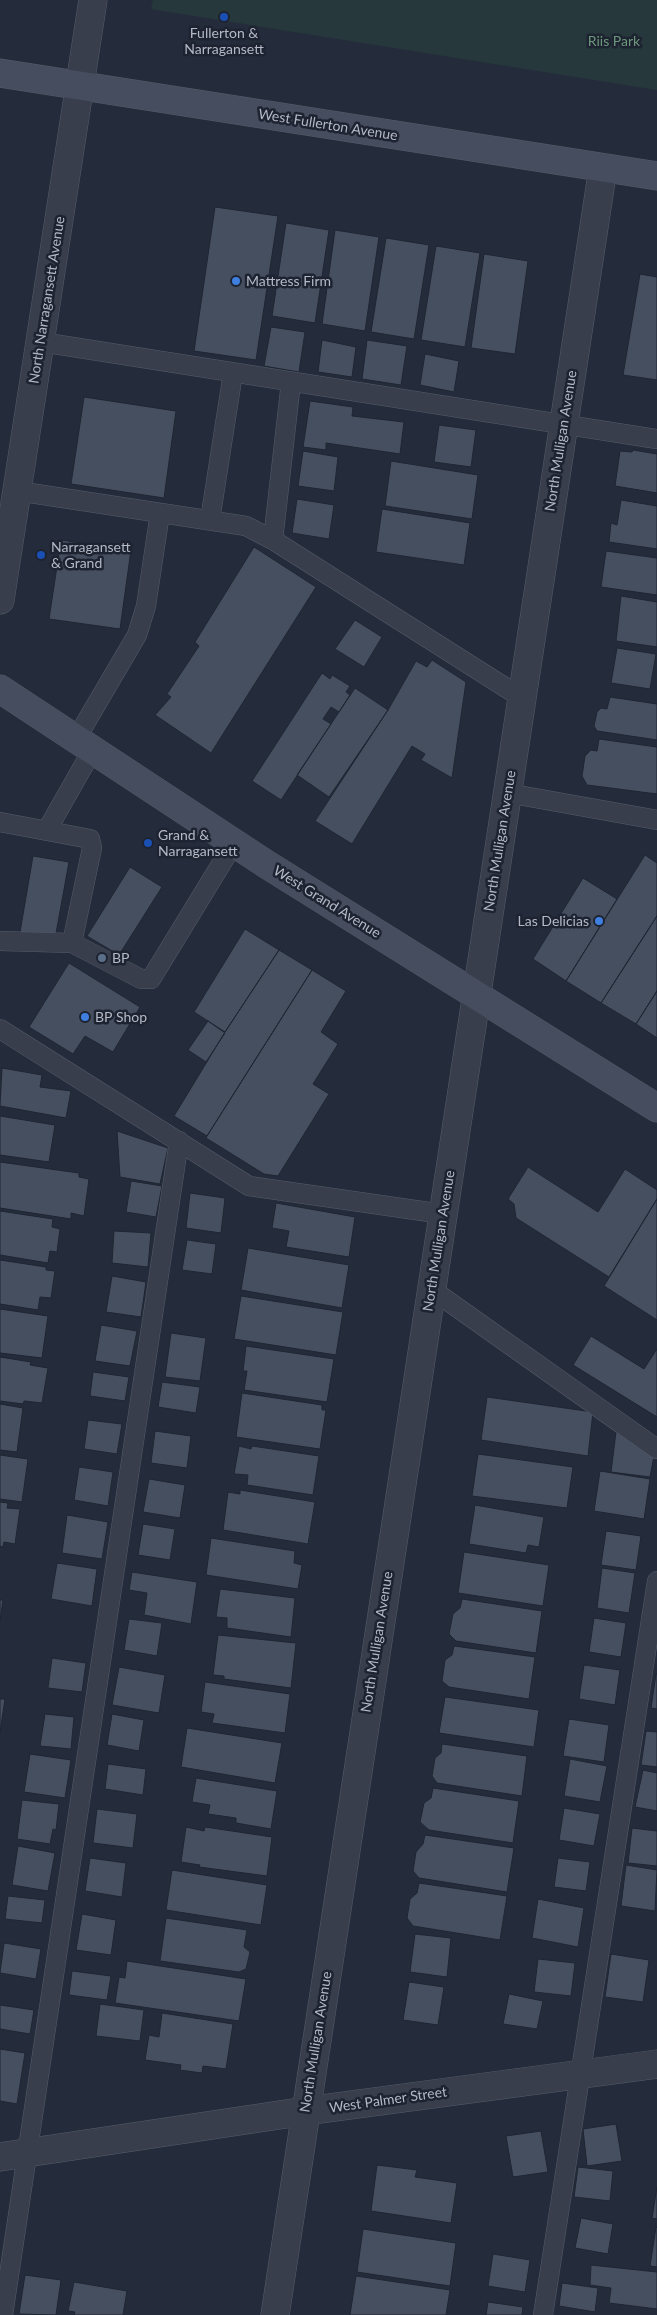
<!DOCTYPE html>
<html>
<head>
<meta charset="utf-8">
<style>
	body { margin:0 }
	canvas { display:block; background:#242c3b }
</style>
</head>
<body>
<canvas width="657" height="2315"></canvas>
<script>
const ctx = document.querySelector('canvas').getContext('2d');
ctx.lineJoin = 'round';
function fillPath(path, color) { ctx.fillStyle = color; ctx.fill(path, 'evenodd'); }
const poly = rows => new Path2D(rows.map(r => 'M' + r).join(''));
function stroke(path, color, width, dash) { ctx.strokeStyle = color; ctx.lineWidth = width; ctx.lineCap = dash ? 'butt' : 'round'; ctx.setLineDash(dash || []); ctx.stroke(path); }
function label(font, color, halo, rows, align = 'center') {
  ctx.font = font + ' Lato,sans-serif'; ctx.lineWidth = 5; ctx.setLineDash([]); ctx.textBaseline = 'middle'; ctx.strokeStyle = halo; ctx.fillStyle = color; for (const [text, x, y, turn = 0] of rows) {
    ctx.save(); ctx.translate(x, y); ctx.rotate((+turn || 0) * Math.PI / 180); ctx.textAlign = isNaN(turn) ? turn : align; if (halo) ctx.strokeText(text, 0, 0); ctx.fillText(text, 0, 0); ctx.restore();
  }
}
const green = poly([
	[153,0,657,0,657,90,151,9]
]);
const building = poly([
	[215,207,278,216,256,360,194,351,215,207],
	[286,223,329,230,315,323,272,316,286,223],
	[335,230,379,237,365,331,322,324,335,230],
	[386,238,429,245,414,339,371,332,386,238],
	[436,246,480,253,465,347,421,340,436,246],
	[484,254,528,261,515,354,471,348,484,254],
	[640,274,657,277,657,380,623,375,640,274],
	[271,327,305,332,299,372,264,366,271,327],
	[322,340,356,347,352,377,318,372,322,340],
	[367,340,407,346,401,385,362,379,367,340],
	[425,354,459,361,454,392,420,385,425,354],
	[84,397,176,411,164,498,71,484,84,397],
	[310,401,353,407,352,416,404,422,400,454,326,443,326,450,303,447,310,401],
	[439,425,476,430,471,467,434,462,439,425],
	[633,450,657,454,657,493,615,486,620,451,632,452,633,450],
	[303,451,338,457,334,491,298,486,303,451],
	[391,461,478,475,472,519,385,506,391,461],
	[297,499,334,505,329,539,292,533,297,499],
	[621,500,657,506,657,549,609,542,611,523,617,525,621,500],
	[382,509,470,523,464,565,376,552,382,509],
	[61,540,131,550,120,629,49,619,61,540],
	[254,547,316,587,211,753,155,715,171,697,167,694,199,646,195,642,254,547],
	[606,551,657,558,657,595,601,587,606,551],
	[621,596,657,602,657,647,616,641,621,596],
	[355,620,382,637,364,667,335,649,355,620],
	[617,648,656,654,650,689,611,683,617,648],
	[432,660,466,682,452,778,421,760,425,754,412,746,352,844,315,821,388,710,416,661,427,667,432,660],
	[322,673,330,679,332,675,350,686,346,692,350,695,339,712,331,707,323,719,331,724,281,800,252,781,322,673],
	[355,688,388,710,329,797,297,775,355,688],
	[610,697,657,704,657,740,597,731,594,726,597,712,601,708,607,709,610,697],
	[599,739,657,747,657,794,587,785,582,776,585,756,591,750,597,751,599,739],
	[645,855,657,863,657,916,601,1003,566,981,645,855],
	[33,856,69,862,55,939,20,932,33,856],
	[130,867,162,887,119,955,87,936,130,867],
	[583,878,617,899,566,981,533,959,583,878],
	[657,916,657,991,636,1024,601,1003,657,916],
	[245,929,279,950,225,1032,194,1012,245,929],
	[279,950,312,970,207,1136,174,1116,225,1032,279,950],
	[69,963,140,1007,113,1052,85,1036,73,1054,29,1027,69,963],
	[312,970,346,991,321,1032,338,1044,313,1084,329,1094,278,1176,264,1174,206,1138,207,1136,312,970],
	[657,991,657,1038,636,1024,657,991],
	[208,1021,225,1033,206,1062,188,1050,208,1021],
	[2,1068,42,1075,40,1087,71,1091,66,1118,0,1106,2,1068],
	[0,1116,55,1125,49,1162,0,1155,0,1116],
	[117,1131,168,1148,160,1184,120,1177,117,1131],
	[0,1162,79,1173,79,1177,89,1179,84,1216,71,1213,71,1219,0,1208,0,1162],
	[528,1167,598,1212,625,1169,657,1190,657,1199,609,1277,516,1218,514,1204,508,1199,528,1167],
	[131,1181,162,1186,156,1217,126,1212,131,1181],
	[190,1193,225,1198,221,1233,186,1228,190,1193],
	[657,1199,657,1320,604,1286,657,1199],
	[276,1203,355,1217,349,1257,286,1247,289,1231,272,1228,276,1203],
	[0,1211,53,1219,52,1227,60,1229,57,1252,50,1251,48,1263,0,1255,0,1211],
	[114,1231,151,1233,148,1267,112,1263,114,1231],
	[187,1240,216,1244,212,1274,182,1270,187,1240],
	[248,1248,349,1265,342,1308,241,1290,248,1248],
	[0,1260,46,1267,46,1270,55,1271,51,1298,40,1297,38,1310,0,1304,0,1260],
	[112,1276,146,1282,141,1317,106,1312,112,1276],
	[241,1296,343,1312,336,1355,234,1339,241,1296],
	[0,1309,48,1316,42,1358,0,1353,0,1309],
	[101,1325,137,1331,130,1366,95,1361,101,1325],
	[171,1333,206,1338,200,1381,165,1377,171,1333],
	[591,1336,644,1369,657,1349,657,1417,573,1365,591,1336],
	[246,1346,334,1359,327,1402,244,1390,247,1371,243,1371,246,1346],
	[0,1357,31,1362,30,1365,48,1368,42,1403,24,1401,23,1404,0,1401,0,1357],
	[93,1372,129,1377,125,1401,90,1396,93,1372],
	[162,1382,200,1387,196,1413,158,1407,162,1382],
	[242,1393,322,1405,322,1410,326,1410,320,1449,236,1437,242,1393],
	[487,1397,593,1412,588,1456,481,1440,487,1397],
	[0,1404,23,1408,17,1452,0,1450,0,1404],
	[88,1420,122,1424,117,1454,84,1449,88,1420],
	[155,1431,191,1436,187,1468,151,1463,155,1431],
	[616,1432,654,1456,650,1477,611,1472,616,1432],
	[239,1446,251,1449,252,1446,319,1456,313,1495,247,1485,248,1475,234,1474,239,1446],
	[478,1454,573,1467,567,1508,472,1496,478,1454],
	[0,1455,28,1459,22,1502,0,1499,0,1455],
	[79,1467,113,1472,108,1506,74,1500,79,1467],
	[600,1471,650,1479,644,1519,594,1511,600,1471],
	[149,1479,185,1485,180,1518,143,1512,149,1479],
	[240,1490,315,1502,308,1544,223,1530,228,1492,240,1494,240,1490],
	[0,1502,8,1503,7,1508,20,1509,15,1544,4,1542,3,1547,0,1546,0,1502],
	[475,1505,544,1517,539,1547,528,1545,526,1553,469,1544,475,1505],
	[67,1515,108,1522,102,1559,62,1553,67,1515],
	[143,1524,175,1529,170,1560,138,1555,143,1524],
	[606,1531,641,1536,636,1570,601,1565,606,1531],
	[211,1538,295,1551,294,1563,302,1565,298,1589,206,1575,211,1538],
	[464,1552,549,1565,543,1606,458,1593,464,1552],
	[57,1563,97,1569,92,1606,51,1599,57,1563],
	[602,1568,635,1573,629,1613,597,1608,602,1568],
	[132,1572,197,1582,191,1624,144,1615,147,1593,129,1590,132,1572],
	[220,1589,295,1598,291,1637,227,1628,227,1618,216,1617,220,1589],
	[462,1599,542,1611,536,1653,456,1641,449,1634,453,1614,460,1608,462,1599],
	[0,1600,3,1600,0,1621,0,1600],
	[594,1618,626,1623,621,1657,589,1652,594,1618],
	[129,1619,162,1623,157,1656,124,1650,129,1619],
	[218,1635,296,1643,291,1688,224,1679,224,1676,213,1675,218,1635],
	[454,1646,535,1657,529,1699,449,1687,442,1681,445,1660,452,1655,454,1646],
	[52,1658,86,1663,82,1692,48,1688,52,1658],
	[584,1665,620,1670,615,1705,579,1699,584,1665],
	[119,1667,165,1675,159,1713,112,1705,119,1667],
	[656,1674,657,1674,657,1709,651,1708,656,1674],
	[205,1682,290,1694,285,1733,212,1723,214,1714,201,1712,205,1682],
	[445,1697,539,1710,534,1747,439,1733,445,1697],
	[0,1699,5,1699,0,1733,0,1699],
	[45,1714,74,1717,71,1749,40,1746,45,1714],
	[112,1714,144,1720,139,1751,107,1745,112,1714],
	[569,1719,609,1725,604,1762,563,1756,569,1719],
	[187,1728,282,1743,275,1783,181,1767,187,1728],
	[646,1731,657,1732,657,1767,641,1765,646,1731],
	[442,1744,527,1756,522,1796,437,1783,432,1776,435,1758,441,1753,442,1744],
	[30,1754,71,1760,65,1798,24,1792,30,1754],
	[570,1759,607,1766,600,1802,564,1796,570,1759],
	[108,1764,146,1769,143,1795,105,1789,108,1764],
	[643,1770,657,1773,657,1811,635,1807,643,1770],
	[196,1778,277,1791,271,1829,236,1823,236,1818,208,1814,210,1805,192,1802,196,1778],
	[433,1788,519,1801,513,1843,429,1830,420,1822,424,1803,431,1798,433,1788],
	[22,1800,59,1804,56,1830,53,1829,50,1844,17,1839,22,1800],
	[564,1808,600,1814,594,1846,559,1840,564,1808],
	[97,1809,137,1814,133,1848,93,1843,97,1809],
	[186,1827,204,1831,205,1827,272,1837,267,1876,199,1867,200,1865,181,1862,186,1827],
	[632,1828,657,1831,657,1866,628,1863,632,1828],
	[425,1835,514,1848,507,1892,419,1878,413,1871,416,1852,423,1844,425,1835],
	[18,1846,55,1853,48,1891,12,1885,18,1846],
	[90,1858,126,1863,122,1897,85,1891,90,1858],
	[558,1858,590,1862,586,1891,554,1887,558,1858],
	[626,1865,657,1870,655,1911,621,1906,626,1865],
	[172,1870,267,1885,261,1925,166,1910,172,1870],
	[419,1883,507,1896,500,1940,413,1926,407,1918,410,1899,417,1893,419,1883],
	[8,1896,45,1900,42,1923,5,1919,8,1896],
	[538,1899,584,1908,578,1947,532,1938,538,1899],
	[82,1914,116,1920,111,1955,76,1950,82,1914],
	[166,1918,247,1930,244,1947,250,1952,246,1969,239,1972,160,1961,166,1918],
	[415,1934,451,1938,447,1977,410,1972,415,1934],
	[4,1943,41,1949,36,1979,0,1973,4,1943],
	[611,1954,649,1960,643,2002,605,1997,611,1954],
	[538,1959,575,1963,571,1996,534,1992,538,1959],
	[127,1961,246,1979,239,2021,115,2003,119,1977,125,1978,127,1961],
	[72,1971,111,1976,107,2000,69,1995,72,1971],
	[409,1982,444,1987,438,2025,403,2020,409,1982],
	[509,1994,543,2001,537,2029,503,2024,509,1994],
	[100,2004,144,2010,140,2041,96,2036,100,2004],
	[0,2005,34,2010,30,2034,0,2029,0,2005],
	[162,2013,233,2024,226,2069,203,2066,202,2073,180,2070,181,2065,145,2060,149,2035,159,2037,162,2013],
	[0,2049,25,2053,17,2104,0,2101,0,2049],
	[616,2124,622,2161,587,2166,583,2129,616,2124],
	[541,2131,548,2172,513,2177,506,2136,541,2131],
	[377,2165,417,2170,415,2177,457,2183,451,2223,371,2211,377,2165],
	[578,2167,613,2171,610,2201,574,2197,578,2167],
	[657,2187,657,2219,652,2218,657,2187],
	[581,2218,613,2224,608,2254,575,2248,581,2218],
	[656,2227,657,2228,657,2267,650,2266,656,2227],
	[363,2229,456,2243,450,2286,357,2272,363,2229],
	[493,2254,530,2260,525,2292,488,2286,493,2254],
	[591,2265,657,2272,657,2309,609,2303,611,2288,590,2285,591,2265],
	[25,2275,61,2280,56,2315,19,2314,25,2275],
	[356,2276,450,2290,446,2315,350,2315,356,2276],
	[74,2282,127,2291,123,2315,74,2315,75,2312,68,2311,74,2282],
	[562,2283,598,2288,595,2312,559,2306,562,2283],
	[488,2302,523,2307,522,2315,486,2315,488,2302]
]);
const service = poly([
	[41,342,657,439],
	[17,491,246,526,273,540,522,698],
	[210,520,233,373],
	[273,540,291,382],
	[76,739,137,635,146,606,160,513],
	[507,793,657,820],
	[0,822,90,839,92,848,72,943,141,979,151,979,234,843],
	[47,830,93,749],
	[0,941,72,943],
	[0,1029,249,1186,443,1214],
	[431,1289,657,1449],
	[3,2315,179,1141],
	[543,2315,657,1581]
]);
const minor = poly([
	[0,2157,306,2111,657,2064],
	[275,2315,603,168]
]);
const tertiary = poly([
	[0,600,93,0]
]);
const secondary = poly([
	[0,73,657,176],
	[0,689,266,864,657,1108]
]);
const markers = [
	[224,17,5,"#1a4fb4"],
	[236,281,5,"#3f7fe0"],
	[41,555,5,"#1a4fb4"],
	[148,843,5,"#1a4fb4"],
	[599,921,5,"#3f7fe0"],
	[102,958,5,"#5c6f8a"],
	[85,1017,5,"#3f7fe0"]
];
const poiNames = [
	["Fullerton &",224,33,"center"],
	["Narragansett",224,49,"center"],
	["Mattress Firm",246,281],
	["Narragansett",51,547],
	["& Grand",51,563],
	["Grand &",158,835],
	["Narragansett",158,851],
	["Las Delicias",589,921,"right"],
	["BP",112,958],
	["BP Shop",95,1017]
];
const parkNames = [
	["Riis Park",614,41]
];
const streetNames = [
	["West Fullerton Avenue",328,125,9],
	["North Narragansett Avenue",47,300,-81],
	["North Mulligan Avenue",561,441,-81],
	["North Mulligan Avenue",500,841,-81],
	["West Grand Avenue",327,902,32],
	["North Mulligan Avenue",439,1241,-81],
	["North Mulligan Avenue",377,1642,-81],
	["North Mulligan Avenue",316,2042,-81],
	["West Palmer Street",388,2100,-8]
];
fillPath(green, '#26383c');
fillPath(building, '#464f60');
stroke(building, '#1f2532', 1);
stroke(service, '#565c69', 20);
stroke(minor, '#565c69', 29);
stroke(tertiary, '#565c69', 29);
stroke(secondary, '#565c69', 29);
stroke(service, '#383e4c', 19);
stroke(minor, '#383e4c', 28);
stroke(tertiary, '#383e4c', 28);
stroke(secondary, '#464d5e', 28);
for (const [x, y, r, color] of markers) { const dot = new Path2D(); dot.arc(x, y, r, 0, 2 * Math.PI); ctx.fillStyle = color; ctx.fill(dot); stroke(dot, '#1d2330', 2); }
label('14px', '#b4b9c7', '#1d2330', poiNames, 'left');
label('14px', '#6c977a', '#1d2330', parkNames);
label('14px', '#b4b9c7', '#1d2330', streetNames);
</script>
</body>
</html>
